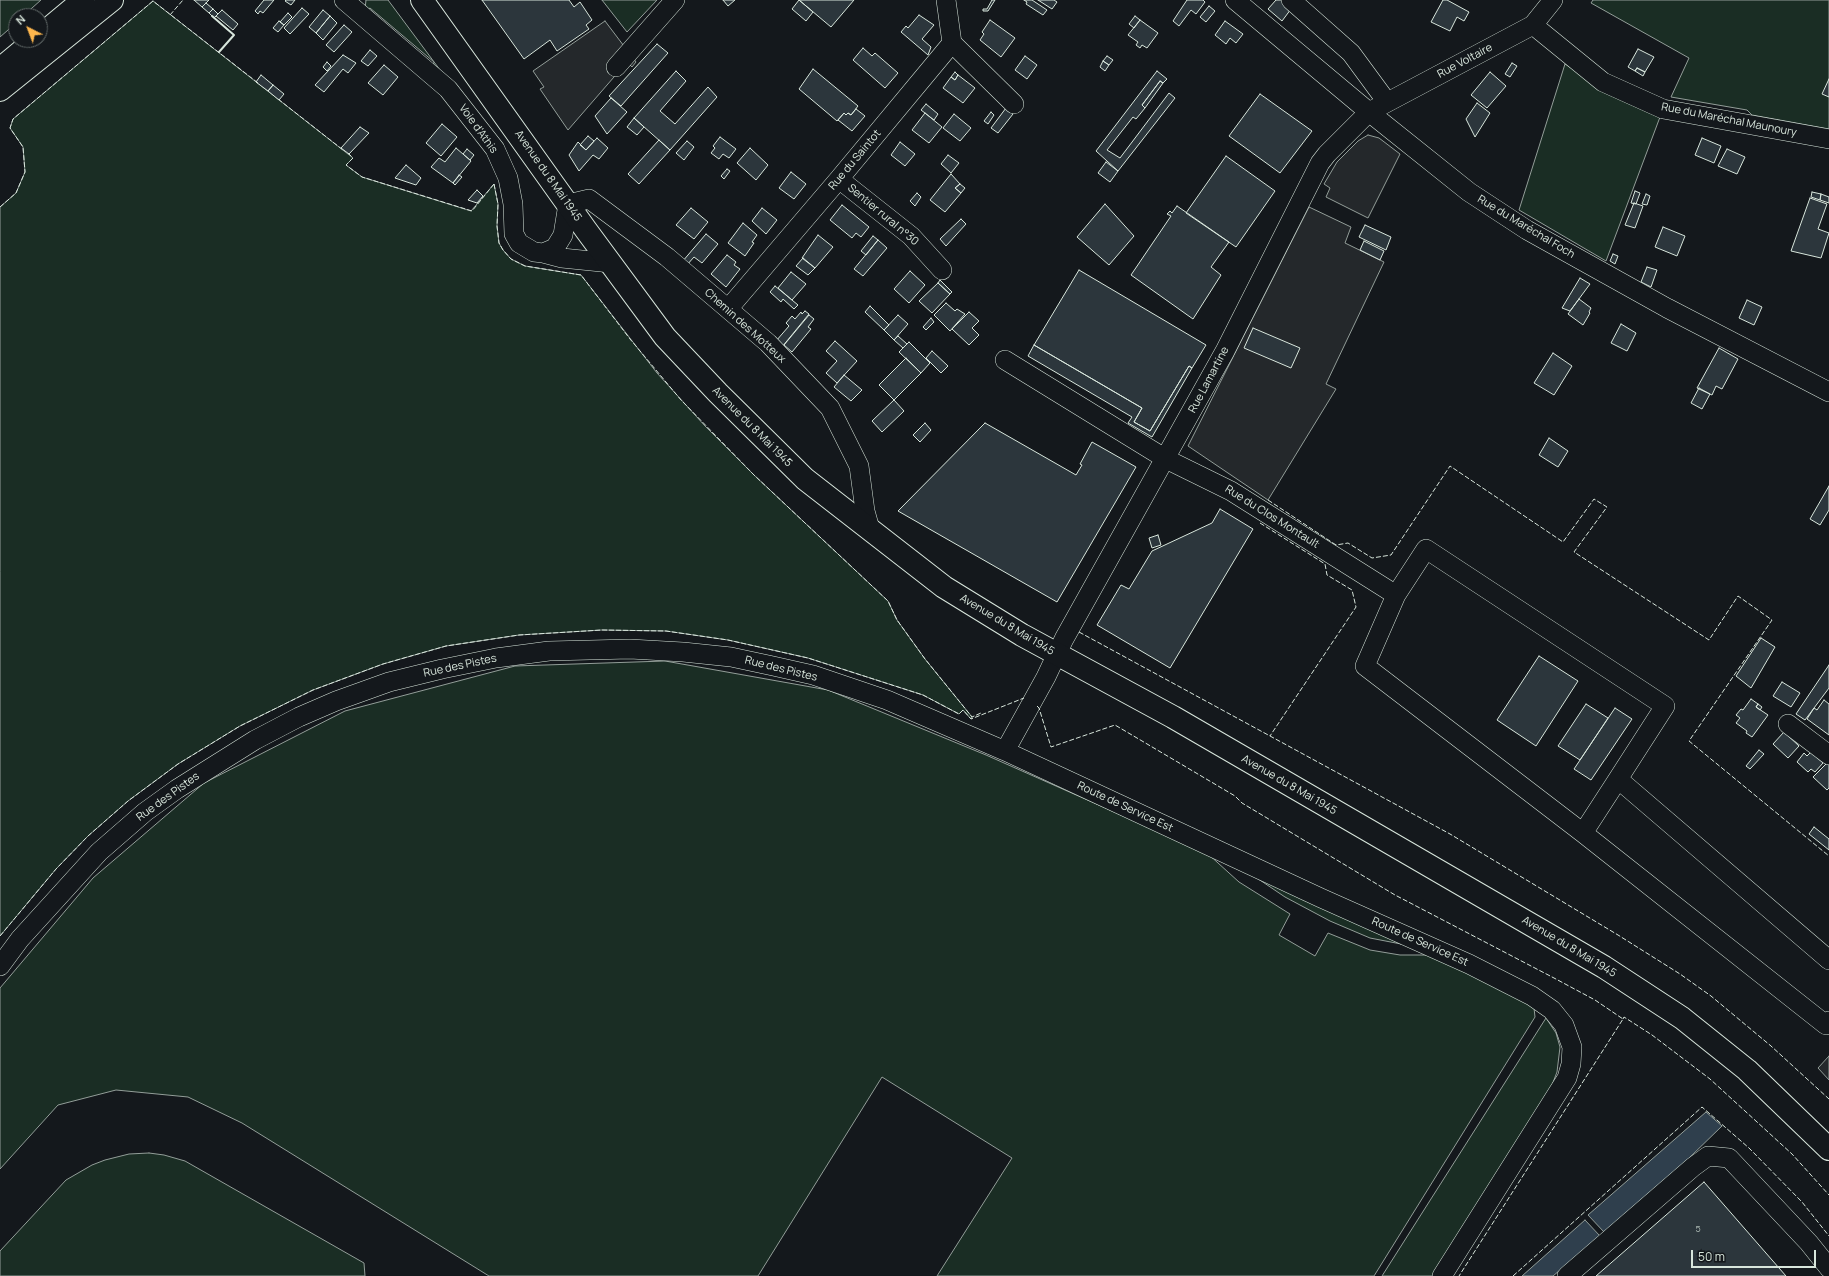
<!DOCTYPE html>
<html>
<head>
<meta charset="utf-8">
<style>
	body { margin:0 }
	#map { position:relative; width:1829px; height:1276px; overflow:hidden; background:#14181c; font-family:Manrope,sans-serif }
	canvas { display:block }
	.north { position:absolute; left:8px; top:8px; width:40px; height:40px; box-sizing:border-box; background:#14181c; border:1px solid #626a69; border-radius:50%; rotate:318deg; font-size:11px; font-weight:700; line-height:16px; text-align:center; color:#d8e6dc }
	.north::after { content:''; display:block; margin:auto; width:14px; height:18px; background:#ffb74d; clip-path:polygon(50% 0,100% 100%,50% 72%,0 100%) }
	.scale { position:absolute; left:1691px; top:1250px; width:125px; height:18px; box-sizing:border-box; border:2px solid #d8e6dc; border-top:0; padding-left:5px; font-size:12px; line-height:14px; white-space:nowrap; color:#d8e6dc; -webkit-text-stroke:3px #14181c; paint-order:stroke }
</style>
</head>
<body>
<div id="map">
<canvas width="1829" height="1276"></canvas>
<div class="north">N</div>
<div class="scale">50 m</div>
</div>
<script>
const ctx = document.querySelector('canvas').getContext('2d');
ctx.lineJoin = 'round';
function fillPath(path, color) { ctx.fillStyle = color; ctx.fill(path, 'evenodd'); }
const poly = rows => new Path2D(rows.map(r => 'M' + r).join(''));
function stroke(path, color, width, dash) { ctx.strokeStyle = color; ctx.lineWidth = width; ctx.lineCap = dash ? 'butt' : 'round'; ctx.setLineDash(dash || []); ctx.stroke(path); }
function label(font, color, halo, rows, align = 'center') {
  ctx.font = font + ' Manrope,sans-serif'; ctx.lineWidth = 3; ctx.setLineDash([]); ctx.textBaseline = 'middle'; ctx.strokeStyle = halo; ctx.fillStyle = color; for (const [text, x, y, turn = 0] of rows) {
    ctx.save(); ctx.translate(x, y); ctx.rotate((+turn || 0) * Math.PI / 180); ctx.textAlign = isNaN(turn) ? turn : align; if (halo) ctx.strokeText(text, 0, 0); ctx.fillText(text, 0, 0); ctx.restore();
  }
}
const green = poly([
	[0,0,41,0,23,16,16,16,16,23,0,37,0,0],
	[366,0,388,0,446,78,433,68,434,62,370,8,367,10,365,9,366,0],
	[602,0,657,0,627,32,602,0],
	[1593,0,1829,0,1829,129,1752,115,1747,110,1671,97,1689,58,1591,3,1593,0],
	[153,1,353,158,346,165,362,177,471,211,494,184,498,204,497,226,499,243,503,250,511,259,525,266,581,275,657,373,705,426,754,475,888,601,897,620,925,659,972,717,971,719,963,710,959,714,923,695,808,658,728,640,666,631,602,630,519,635,446,646,383,664,313,690,240,726,178,764,128,801,88,836,56,869,0,936,0,207,16,193,25,172,23,147,10,128,13,119,153,1],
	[1565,64,1602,88,1660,117,1606,261,1519,210,1565,64],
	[665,661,828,690,986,755,1207,853,1239,882,1290,914,1279,935,1315,956,1328,933,1370,950,1400,955,1427,955,1515,994,1534,1008,1535,1017,1374,1276,937,1276,1012,1158,882,1077,758,1276,489,1276,242,1123,188,1097,116,1090,58,1105,0,1169,0,988,93,878,204,783,345,711,515,666,665,661],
	[1245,870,1401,944,1370,938,1330,921,1285,897,1245,870],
	[1546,1018,1556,1033,1560,1047,1557,1072,1552,1085,1433,1276,1382,1276,1546,1018],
	[149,1153,164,1155,185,1161,364,1263,365,1276,0,1276,0,1251,66,1180,92,1165,105,1160,129,1154,149,1153]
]);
const parking = poly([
	[605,21,636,62,632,67,627,62,568,130,540,89,544,87,533,71,605,21],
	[1368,135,1379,138,1400,154,1368,218,1326,197,1330,188,1324,184,1337,162,1358,141,1368,135],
	[1309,207,1351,227,1345,243,1384,262,1326,384,1336,389,1268,500,1188,446,1309,207],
	[1829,1056,1829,1080,1818,1068,1829,1056]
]);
const water = poly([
	[1706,1112,1722,1126,1688,1159,1604,1232,1588,1215,1706,1112],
	[1585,1220,1600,1236,1553,1276,1522,1276,1585,1220]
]);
const building = poly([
	[194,0,209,0,202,7,194,0],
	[264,0,274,0,263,13,260,11,258,14,255,11,264,0],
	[286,0,295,0,291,5,285,1,286,0],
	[482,0,569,0,574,7,580,2,592,20,586,25,589,29,557,51,550,40,524,59,482,0],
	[723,0,735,0,728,6,723,0],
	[799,0,813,12,806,21,792,9,799,0],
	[799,0,854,0,831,27,799,0],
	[992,0,995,0,988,11,983,11,983,9,987,9,992,0],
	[1024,0,1032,0,1047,10,1043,15,1026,4,1027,2,1024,0],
	[1038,0,1054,0,1057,2,1052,9,1038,0],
	[1187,0,1203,0,1205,2,1196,14,1191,10,1179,26,1173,21,1187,0],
	[1276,0,1282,0,1291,9,1282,21,1268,9,1276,0],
	[1443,0,1447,0,1469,12,1464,21,1457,17,1450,31,1431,22,1443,0],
	[206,3,213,9,209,13,202,7,206,3],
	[1209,6,1215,11,1206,22,1200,17,1209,6],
	[302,8,309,14,290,34,284,28,302,8],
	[213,9,218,14,214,18,209,13,213,9],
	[222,10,238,24,233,30,216,16,222,10],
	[323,10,330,16,316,33,309,27,323,10],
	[288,13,292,17,284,25,280,22,288,13],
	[919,15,934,25,922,39,931,47,928,55,901,32,906,26,908,28,919,15],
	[330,16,337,23,323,40,316,33,330,16],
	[1135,16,1140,20,1134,28,1129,24,1135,16],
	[990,20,1015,38,1001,57,980,40,984,34,982,32,990,20],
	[1140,20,1158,33,1147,48,1142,45,1140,48,1136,45,1138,42,1128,35,1140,20],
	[279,21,284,25,278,32,273,28,279,21],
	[1225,21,1243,34,1236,43,1230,38,1226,44,1215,35,1225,21],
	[344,25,352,32,334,52,326,45,344,25],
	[657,44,668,53,621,106,609,96,657,44],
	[863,48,872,56,875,53,898,73,885,88,853,60,863,48],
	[1638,49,1654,57,1645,72,1637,68,1635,71,1628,67,1638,49],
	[370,50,377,56,368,66,361,61,370,50],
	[343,55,356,63,348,73,343,69,324,92,315,85,343,55],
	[1025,56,1037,65,1027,79,1015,70,1025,56],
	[1107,56,1113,60,1109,65,1103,61,1107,56],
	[1103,61,1109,65,1105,71,1100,67,1103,61],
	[327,62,331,66,327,71,323,67,327,62],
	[1512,63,1517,66,1510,77,1505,74,1512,63],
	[384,65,398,77,383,95,368,83,384,65],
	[1637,68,1645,72,1643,76,1635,71,1637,68],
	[813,69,858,106,851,115,848,113,846,115,844,113,837,121,799,89,813,69],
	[676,71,686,81,660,111,675,124,708,87,717,97,670,150,634,118,676,71],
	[1157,71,1167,79,1163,83,1160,81,1142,105,1145,108,1136,119,1133,117,1107,150,1120,158,1169,93,1175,98,1118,171,1096,151,1157,71],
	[955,72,958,75,955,80,951,77,955,72],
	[1490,72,1506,86,1487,108,1471,95,1490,72],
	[261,75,273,85,268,91,256,82,261,75],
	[958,75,975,88,963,103,943,88,951,77,955,80,958,75],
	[1829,79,1829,97,1822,94,1829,79],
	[1160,81,1163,83,1145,108,1142,105,1160,81],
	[273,85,284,94,279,100,268,91,273,85],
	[1260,94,1312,131,1280,173,1229,136,1260,94],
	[611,98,627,112,607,134,595,116,611,98],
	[1477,103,1490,113,1475,137,1466,119,1477,103],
	[926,104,938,114,934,120,921,110,926,104],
	[1006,108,1013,114,998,133,991,128,1006,108],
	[856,109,865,116,852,131,838,120,844,113,846,115,848,113,851,115,856,109],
	[991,112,994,115,988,124,984,121,991,112],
	[925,113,942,127,929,143,912,130,925,113],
	[954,114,971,128,960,141,943,128,954,114],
	[634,118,644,127,637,135,627,127,634,118],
	[442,124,457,137,441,156,426,143,442,124],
	[360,127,369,133,349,154,341,148,360,127],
	[588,136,594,141,586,150,580,145,588,136],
	[720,137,736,149,729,158,723,154,719,159,711,153,715,148,713,146,720,137],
	[597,138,608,148,599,159,593,155,579,171,569,155,578,142,586,150,597,138],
	[1702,138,1721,146,1714,163,1695,155,1702,138],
	[659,140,670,150,639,184,628,174,659,140],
	[687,141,694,147,684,160,676,153,687,141],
	[900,142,915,154,905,166,891,155,900,142],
	[456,148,471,161,453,183,431,167,439,158,445,162,456,148],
	[750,148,768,165,756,180,737,163,750,148],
	[467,149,474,155,470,160,463,154,467,149],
	[1727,149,1745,157,1737,174,1718,166,1727,149],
	[948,155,959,163,951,173,941,164,948,155],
	[1226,156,1275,191,1236,247,1186,213,1226,156],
	[1106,162,1118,171,1110,182,1098,173,1106,162],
	[406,165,421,178,416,185,395,178,406,165],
	[727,169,730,171,724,179,721,176,727,169],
	[791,172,806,184,794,199,779,188,791,172],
	[951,174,960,184,955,188,961,193,945,212,930,200,951,174],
	[459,175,462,177,455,185,453,183,459,175],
	[960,184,965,188,961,193,955,188,960,184],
	[477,190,483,196,477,203,468,200,477,190],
	[1635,191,1640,193,1636,204,1631,203,1635,191],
	[1812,192,1821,194,1820,200,1811,197,1812,192],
	[917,193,921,197,915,206,910,201,917,193],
	[1646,194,1650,196,1647,205,1642,204,1646,194],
	[1821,194,1829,197,1829,203,1820,200,1821,194],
	[1810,198,1827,204,1818,229,1829,233,1821,258,1791,251,1810,198],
	[1634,203,1643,206,1635,228,1625,225,1634,203],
	[1105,204,1134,236,1109,265,1077,237,1105,204],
	[842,205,869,227,861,237,856,233,852,238,830,220,842,205],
	[1177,206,1229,242,1211,267,1221,275,1193,319,1131,275,1171,216,1167,214,1170,211,1172,213,1177,206],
	[691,208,708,222,694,239,676,225,691,208],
	[762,208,777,220,766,234,752,221,762,208],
	[961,219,966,224,946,246,940,239,961,219],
	[743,223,757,235,752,242,754,243,745,256,728,243,743,223],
	[1365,225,1391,237,1386,250,1359,237,1365,225],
	[1663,227,1685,236,1677,256,1655,247,1663,227],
	[706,234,718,244,702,263,694,257,686,266,682,262,706,234],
	[818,235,833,247,815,268,802,258,818,235],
	[873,236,878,240,866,255,861,251,873,236],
	[878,240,887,248,863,276,854,269,878,240],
	[1364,241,1384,251,1380,260,1360,250,1364,241],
	[1613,254,1618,256,1615,264,1610,261,1613,254],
	[727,255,736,262,734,265,740,269,726,287,711,274,727,255],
	[803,258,815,268,808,275,796,266,803,258],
	[1647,267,1657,270,1651,287,1641,282,1647,267],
	[1079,270,1206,345,1192,368,1189,366,1150,431,1134,422,1142,408,1034,345,1079,270],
	[910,271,925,285,909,303,894,289,910,271],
	[791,272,806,284,792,300,778,288,791,272],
	[1580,278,1590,284,1570,311,1562,308,1580,278],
	[940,280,952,292,950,294,938,283,940,280],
	[938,283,950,294,932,313,919,301,938,283],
	[775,286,798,305,794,309,783,299,781,302,770,292,775,286],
	[1579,299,1591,308,1589,312,1590,313,1583,325,1568,314,1579,299],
	[1747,300,1762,307,1754,325,1739,318,1747,300],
	[946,303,955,311,957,309,965,314,950,331,934,315,946,303],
	[870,306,889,325,884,330,865,312,870,306],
	[805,311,809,314,782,347,776,341,789,326,786,323,792,316,795,319,801,312,802,314,805,311],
	[969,312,979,321,972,328,979,335,969,345,952,329,969,312],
	[809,315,814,319,808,327,811,329,792,352,784,345,809,315],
	[898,315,908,324,894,340,884,330,898,315],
	[931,318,934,322,926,330,923,327,931,318],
	[1621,324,1636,333,1627,351,1611,343,1621,324],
	[1253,328,1300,348,1291,368,1244,348,1253,328],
	[898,336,907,344,903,348,894,340,898,336],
	[835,341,857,361,837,383,826,373,837,361,826,351,835,341],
	[909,342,930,363,921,373,899,352,909,342],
	[1034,345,1142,408,1134,422,1150,431,1189,366,1192,368,1152,437,1128,423,1132,417,1028,356,1034,345],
	[1719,348,1738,359,1722,389,1716,386,1712,395,1697,388,1719,348],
	[932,351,948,366,941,373,926,358,932,351],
	[1553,353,1572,366,1554,395,1534,383,1553,353],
	[906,358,921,373,894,400,879,385,906,358],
	[844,375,862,390,851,401,834,387,844,375],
	[1699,388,1710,394,1702,409,1691,403,1699,388],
	[894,400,904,411,882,432,872,421,894,400],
	[925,423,931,430,920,442,913,435,925,423],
	[985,423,1076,475,1082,465,1080,464,1092,442,1136,467,1057,602,898,511,985,423],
	[1549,438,1568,451,1558,467,1539,455,1549,438],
	[1829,486,1829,510,1820,525,1810,519,1829,486],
	[1220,509,1253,529,1170,668,1097,625,1121,585,1129,589,1152,551,1212,523,1220,509],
	[1158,535,1161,545,1152,548,1149,538,1158,535],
	[1761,638,1775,647,1751,688,1736,676,1761,638],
	[1539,656,1578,681,1536,746,1497,720,1539,656],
	[1829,665,1829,688,1805,720,1796,714,1829,665],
	[1782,682,1800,693,1791,707,1773,696,1782,682],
	[1751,699,1758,704,1756,707,1768,715,1752,737,1746,733,1747,731,1736,723,1740,718,1736,715,1741,709,1743,710,1751,699],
	[1824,700,1829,704,1829,735,1807,719,1814,708,1817,710,1824,700],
	[1586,704,1608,718,1580,760,1558,746,1586,704],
	[1758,704,1762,707,1760,710,1756,707,1758,704],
	[1615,708,1632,719,1591,780,1574,769,1615,708],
	[1784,732,1799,746,1788,758,1773,744,1784,732],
	[1759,750,1764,754,1750,769,1746,766,1759,750],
	[1811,752,1823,763,1815,772,1811,769,1808,772,1797,762,1804,753,1807,756,1811,752],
	[1827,763,1829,765,1829,788,1827,790,1813,777,1827,763],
	[1814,827,1829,839,1829,850,1809,834,1814,827],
	[1704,1182,1786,1276,1596,1276,1704,1182]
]);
const minor = poly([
	[344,0,448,89,495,149,508,178,513,204,514,234,519,243,534,252,543,253,555,248,563,235,568,204,589,199,667,257,768,343,830,408,859,466,865,511,870,529],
	[1235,0,1369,112,1469,192,1527,230,1667,308,1829,392],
	[1291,0,1351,53,1387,102],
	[1533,25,1603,82,1663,109,1829,139],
	[952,43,1014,104],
	[616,67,675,0],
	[839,179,911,236,942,270],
	[543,253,562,258,611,263],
	[728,309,839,179,952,43,946,0],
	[1005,360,1166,459,1231,491,1396,595],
	[1788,724,1829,755],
	[1005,751,1046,677,1064,639,1225,351,1320,163,1327,154,1369,112,1533,25,1553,0],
	[1583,833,1618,779],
	[1829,960,1618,779,1665,706,1426,549,1396,595,1365,666,1583,833,1826,1025,1829,1021],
	[0,966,20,939,99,852,145,812,177,789,255,740,299,717,336,701,389,682,442,669,496,658,549,651,630,649,683,652,731,657,773,666,813,675,887,700,1005,751,1321,898,1469,964,1532,996,1552,1010,1564,1025,1572,1047,1571,1064,1567,1078,1442,1276],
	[1567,1276,1693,1167,1708,1156,1729,1158,1809,1243,1829,1268]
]);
const major = poly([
	[422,0,586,230,665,337,718,393,805,479,944,587,1022,635,1173,717,1604,967,1682,1018,1747,1070,1829,1149],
	[40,36,83,0],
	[0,69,35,40],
	[0,90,112,0]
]);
const fence = poly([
	[170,15,183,0],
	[278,99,343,150],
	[348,153,353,158,346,165,362,177,472,211,494,184],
	[494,184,498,204,497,226,499,243,503,250,511,259,525,266,581,275,630,339,681,400,754,475,888,601,897,620,925,659,972,717,981,713],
	[0,207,16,193,25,172,23,147,10,128,13,119,153,1,258,83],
	[1268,500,1336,545,1348,543,1372,558,1391,555,1450,466,1563,542,1594,499,1607,507,1574,552,1709,640,1738,596,1772,620,1689,741,1829,856],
	[1260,523,1325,564,1327,575,1352,590,1356,607,1270,736],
	[1079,632,1450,834,1618,935,1680,974,1711,996,1771,1046,1829,1099],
	[1037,706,1039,708,1051,747,1115,725,1235,796,1242,803,1395,895,1554,978,1595,1000,1623,1019,1459,1276],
	[0,936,56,869,88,836,128,801,178,764,240,726,313,690,383,664,446,646,519,635,602,630,666,631,728,640,808,658,923,695,959,714,963,710,971,719,1024,698],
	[1623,1019,1624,1017,1652,1035,1710,1079,1792,1154,1829,1195],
	[1513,1276,1702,1107,1749,1148,1802,1202,1829,1236]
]);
const wall = poly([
	[212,16,234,35,219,52]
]);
const numberNames = [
	["5",1698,1229]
];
const streetNames = [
	["Rue Voltaire",1465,61,-28],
	["Rue du Maréchal Maunoury",1729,120,11],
	["Voie d'Athis",478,129,54],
	["Rue du Saintot",855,160,-50],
	["Avenue du 8 Mai 1945",548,176,55],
	["Sentier rural n°30",883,215,40],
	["Rue du Maréchal Foch",1526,227,31],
	["Chemin des Motteux",745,326,42],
	["Rue Lamartine",1209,380,-62],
	["Avenue du 8 Mai 1945",752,427,45],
	["Rue du Clos Montault",1272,517,32],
	["Avenue du 8 Mai 1945",1007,625,31],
	["Rue des Pistes",460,666,-12],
	["Rue des Pistes",781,669,14],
	["Avenue du 8 Mai 1945",1289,785,30],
	["Rue des Pistes",168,797,-36],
	["Route de Service Est",1125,807,25],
	["Route de Service Est",1420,942,24],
	["Avenue du 8 Mai 1945",1569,947,31]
];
fillPath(green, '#1a2d24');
stroke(green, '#939e99', 1);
fillPath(parking, '#24282b');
stroke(parking, '#939e99', 1);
fillPath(water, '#2f3f4d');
stroke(water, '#939e99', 1);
fillPath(building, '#2c363c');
stroke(building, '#d8e6dc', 1);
stroke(minor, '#d8e6dc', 20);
stroke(major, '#d8e6dc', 24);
stroke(minor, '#14181c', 19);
stroke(major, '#14181c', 22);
stroke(fence, '#d8e6dc', 1, [5, 2]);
stroke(wall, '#d8e6dc', 2);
label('9px', '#adbab4', null, numberNames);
label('11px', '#d8e6dc', '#14181c', streetNames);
</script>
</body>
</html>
